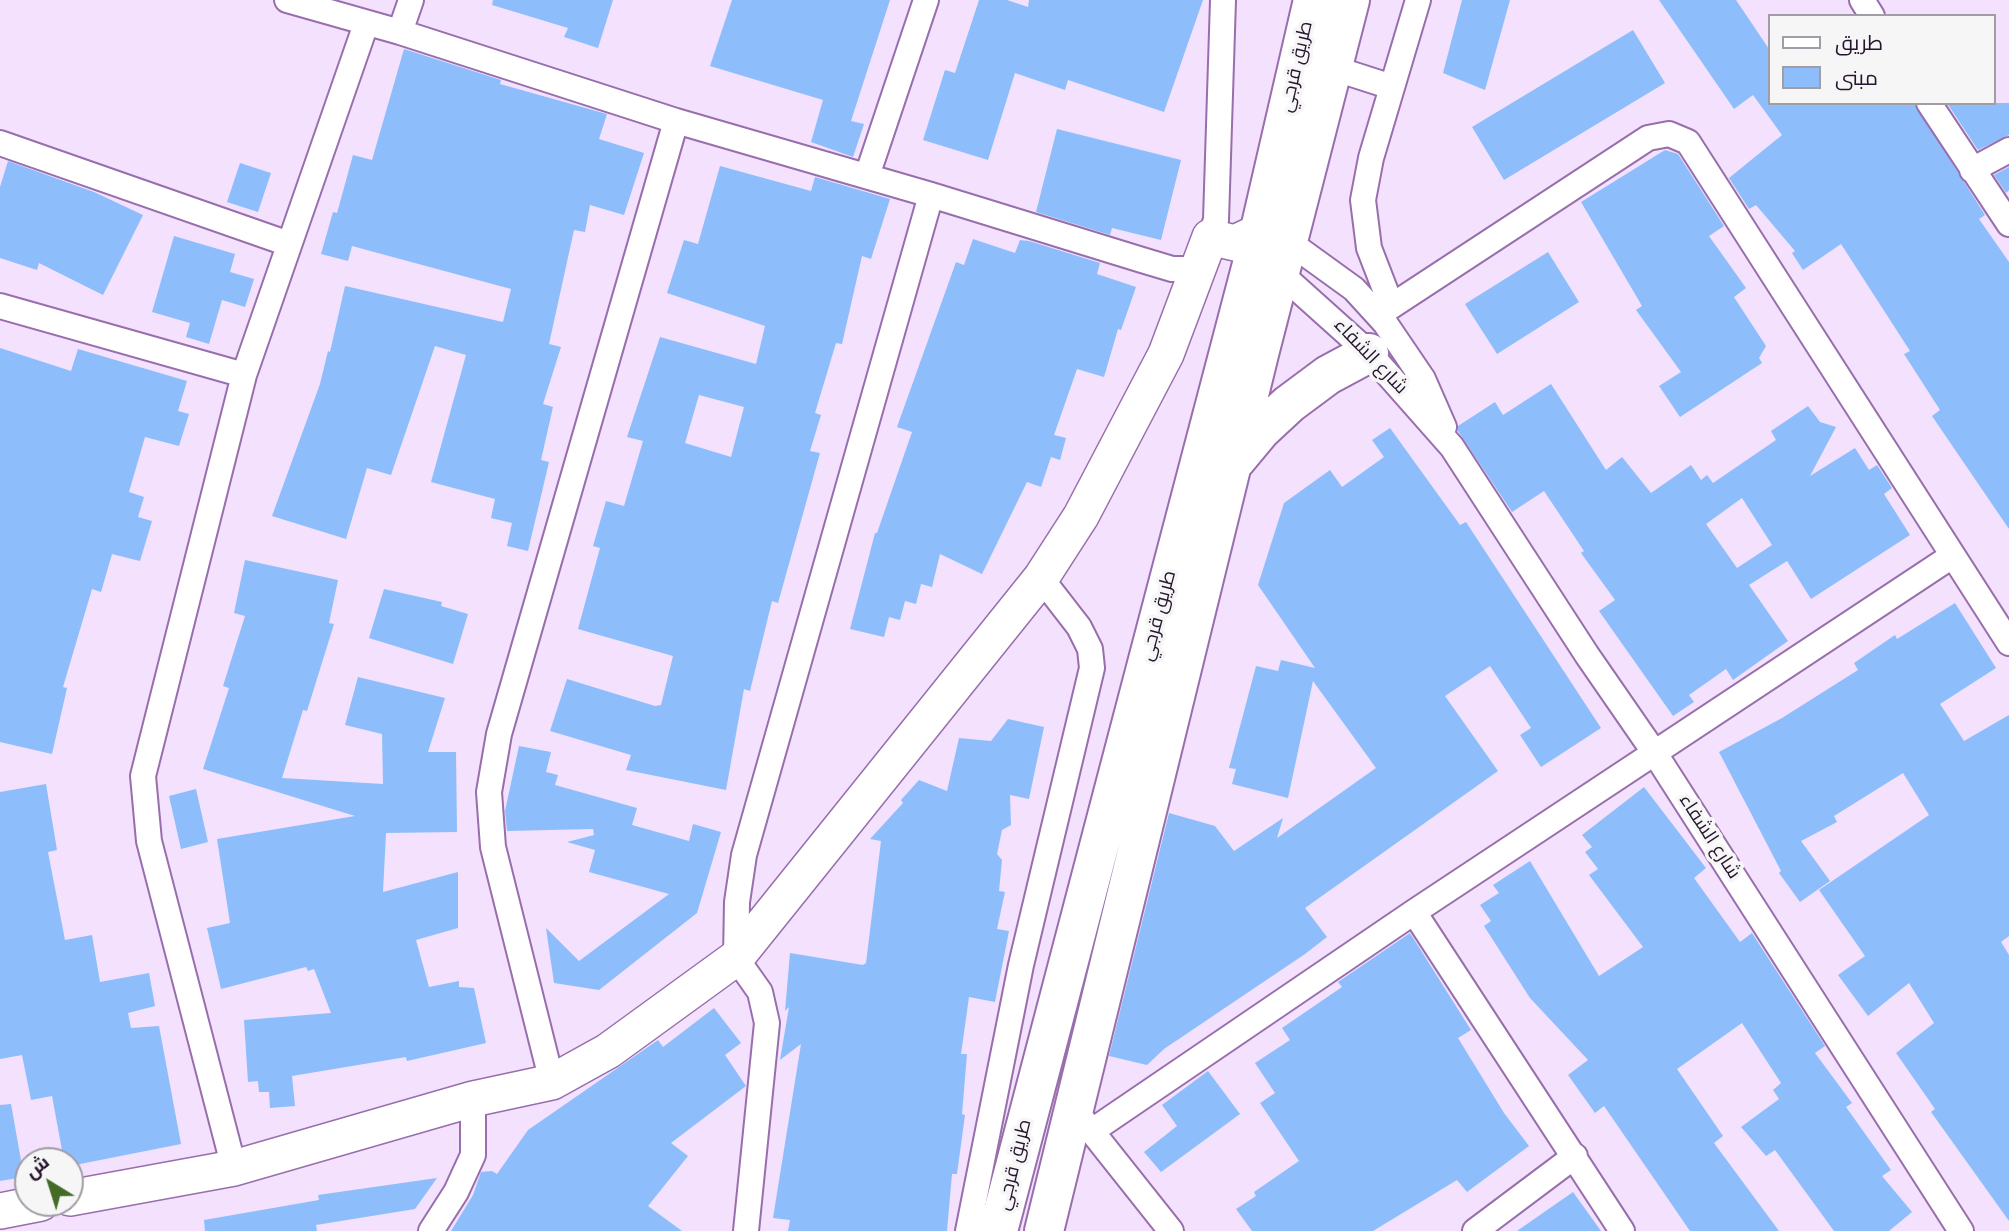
<!DOCTYPE html>
<html>
<head>
<meta charset="utf-8">
<style>
	body { margin:0 }
	#map { position:relative; width:2009px; height:1231px; overflow:hidden; background:#f3e1fd; font-family:"Nunito Sans",Cairo,sans-serif }
	canvas { display:block }
	.legend { position:absolute; left:1768px; top:14px; width:228px; height:91px; box-sizing:border-box; background:#f6f6f6; border:2px solid #a29ca6; margin:0; padding:9px 12px; list-style:none; font-size:21px; color:#25142d }
	.legend li { display:flex; align-items:center; gap:14px; height:35px }
	.legend b { width:35px; border:2px solid #a29ca6 }
	.north { position:absolute; left:14px; top:1147px; width:70px; height:70px; box-sizing:border-box; background:#f6f6f6; border:2px solid #a29ca6; border-radius:50%; rotate:322deg; font-size:19px; font-weight:700; line-height:28px; text-align:center; color:#25142d }
	.north::after { content:''; display:block; margin:auto; width:24px; height:32px; background:#446b26; clip-path:polygon(50% 0,100% 100%,50% 72%,0 100%) }
</style>
</head>
<body>
<div id="map">
<canvas width="2009" height="1231"></canvas>
<ul class="legend">
<li><b style="height:9px;background:#fff"></b>طريق</li>
<li><b style="height:19px;background:#8dbefb"></b>مبنى</li>
</ul>
<div class="north">ش</div>
</div>
<script>
const ctx = document.querySelector('canvas').getContext('2d');
ctx.lineJoin = 'round';
function fillPath(path, color) { ctx.fillStyle = color; ctx.fill(path, 'evenodd'); }
const poly = rows => new Path2D(rows.map(r => 'M' + r).join(''));
function stroke(path, color, width, dash) { ctx.strokeStyle = color; ctx.lineWidth = width; ctx.lineCap = dash ? 'butt' : 'round'; ctx.setLineDash(dash || []); ctx.stroke(path); }
function label(font, color, halo, rows, align = 'center') {
  ctx.font = font + ' "Nunito Sans",Cairo,sans-serif'; ctx.lineWidth = 7; ctx.setLineDash([]); ctx.textBaseline = 'middle'; ctx.strokeStyle = halo; ctx.fillStyle = color; for (const [text, x, y, turn = 0] of rows) {
    ctx.save(); ctx.translate(x, y); ctx.rotate((+turn || 0) * Math.PI / 180); ctx.textAlign = isNaN(turn) ? turn : align; if (halo) ctx.strokeText(text, 0, 0); ctx.fillText(text, 0, 0); ctx.restore();
  }
}
const building = poly([
	[493,0,613,0,598,48,564,37,568,28,492,5],
	[732,0,890,0,851,121,864,124,853,157,811,142,823,100,710,66],
	[979,0,1007,0,1028,7,1029,0,1203,0,1164,112,1068,80,1065,90,1015,73,988,160,923,140,945,70,955,73],
	[1462,0,1510,0,1485,90,1443,73],
	[1659,0,1736,0,1769,49,1769,103,1914,103,1985,215,1979,219,2009,262,2009,529,1932,416,1940,410,1904,354,1910,351,1841,244,1803,270,1792,253,1795,251,1756,205,1749,209,1729,178,1782,135,1753,95,1734,109],
	[1633,30,1665,83,1504,180,1472,127],
	[404,49,501,80,500,84,607,114,599,139,644,153,624,215,590,205,585,232,574,230,549,344,561,347,543,404,553,407,541,460,549,462,528,551,507,546,512,523,491,518,495,499,431,482,466,355,435,346,391,475,367,468,346,539,272,516,320,384,328,351,330,352,345,286,503,322,511,289,352,246,348,261,321,254,333,212,337,213,353,155,372,160],
	[1947,103,2009,103,2009,135,1978,150],
	[1057,129,1181,160,1161,240,1112,228,1110,235,1036,212],
	[1665,150,1678,154,1724,226,1709,236,1746,288,1734,297,1766,346,1759,358,1762,363,1680,417,1659,386,1681,372,1636,310,1642,306,1581,202],
	[8,161,94,192,143,215,103,295,39,263,37,270,0,258,0,187],
	[240,163,271,173,258,212,227,202],
	[720,166,811,191,815,177,890,199,871,259,862,256,842,344,836,343,815,413,821,415,810,451,820,453,778,603,772,601,750,691,744,689,726,790,626,770,631,755,550,731,567,679,655,706,661,705,673,656,578,629,600,548,593,546,606,501,624,506,643,441,627,437,660,337,756,364,765,326,667,293,684,240,698,244],
	[699,395,744,407,731,457,685,443],
	[2009,167,2009,190,2006,193,1994,175],
	[174,236,235,254,230,272,254,279,245,307,222,300,209,344,186,337,190,323,152,312],
	[973,239,1015,253,1020,240,1029,241,1100,263,1097,274,1136,287,1121,330,1118,329,1104,377,1077,369,1054,435,1066,438,1060,460,1051,457,1041,487,1027,482,982,574,940,554,932,587,921,584,916,604,905,601,900,620,889,617,884,637,850,629,875,533,877,533,912,432,897,427,956,262,964,265],
	[1548,252,1579,302,1497,354,1465,304],
	[0,348,71,371,78,349,187,381,178,411,189,414,179,446,145,437,129,492,144,497,138,517,152,521,140,561,112,554,101,592,92,589,63,687,67,688,52,754,0,742],
	[1551,384,1606,470,1622,457,1651,493,1691,465,1701,480,1707,475,1713,483,1776,440,1771,431,1808,406,1820,422,1836,427,1810,476,1855,448,1869,470,1877,465,1892,488,1884,494,1910,535,1811,599,1787,561,1749,585,1788,641,1733,680,1726,669,1689,695,1694,702,1673,716,1599,611,1615,600,1581,553,1584,551,1544,491,1512,512,1458,431,1458,426,1495,402,1503,415],
	[1742,498,1772,545,1737,568,1706,524],
	[1390,428,1460,525,1466,522,1601,728,1541,767,1520,735,1531,728,1490,666,1445,696,1498,771,1305,908,1327,937,1305,954,1164,1049,1147,1065,1109,1056,1169,813,1215,826,1234,851,1283,818,1277,838,1376,768,1313,681,1288,798,1232,784,1236,769,1229,768,1256,666,1278,671,1281,660,1315,668,1258,585,1284,503,1330,470,1342,487,1384,457,1372,440],
	[245,560,338,580,329,623,334,624,307,711,303,710,282,778,383,784,382,734,345,725,358,677,445,698,428,752,456,752,457,832,386,833,383,892,458,872,458,928,416,940,429,987,459,981,459,987,474,988,486,1043,407,1061,406,1057,292,1076,295,1106,270,1108,269,1092,259,1092,258,1081,248,1082,244,1020,331,1013,314,969,308,971,306,967,221,989,207,928,230,923,217,839,355,816,203,769,229,688,223,686,245,616,234,613],
	[384,589,442,602,441,606,468,614,453,664,369,638],
	[1955,603,1996,668,1940,704,1964,741,2009,715,2009,936,2001,942,2009,955,2009,1221,1931,1112,1935,1109,1896,1053,1934,1023,1909,983,1868,1016,1838,975,1865,956,1819,890,1929,815,1903,773,1834,816,1837,822,1801,841,1830,881,1800,902,1779,873,1781,871,1719,752,1782,718,1858,670,1854,663,1895,635,1897,639],
	[1008,719,1044,727,1029,799,1010,795,1011,825,1002,830,997,854,1002,860,999,891,1005,892,997,929,1009,931,995,1002,969,997,961,1054,967,1054,962,1114,965,1115,957,1174,952,1174,947,1231,788,1231,790,1220,773,1218,801,1044,780,1060,789,1007,785,1011,790,953,863,965,866,963,881,841,870,839,903,803,901,800,919,780,947,791,959,738,991,741],
	[519,746,551,752,546,772,558,775,555,785,637,808,632,825,689,841,693,824,721,832,697,913,599,990,554,983,546,928,579,961,669,894,589,872,595,850,567,842,594,835,593,829,507,831,505,811],
	[46,784,57,850,48,852,65,940,92,935,100,982,149,973,155,1006,128,1013,131,1028,159,1026,181,1144,70,1166,70,1161,64,1161,52,1096,31,1100,22,1055,0,1059,0,792],
	[1644,787,1706,868,1694,878,1740,942,1752,933,1825,1046,1815,1053,1852,1103,1846,1107,1891,1170,1882,1176,1912,1212,1889,1231,1834,1231,1775,1150,1766,1156,1741,1127,1779,1099,1773,1090,1781,1083,1742,1023,1677,1069,1723,1136,1714,1143,1779,1231,1690,1231,1604,1106,1595,1113,1568,1075,1588,1060,1530,998,1484,926,1491,921,1480,905,1499,893,1493,885,1530,861,1599,976,1643,947,1589,875,1598,869,1585,852,1592,847,1582,835],
	[196,789,208,842,181,849,169,796],
	[1410,933,1471,1030,1458,1038,1504,1113,1529,1146,1467,1192,1457,1180,1373,1231,1252,1231,1236,1209,1256,1196,1254,1192,1299,1161,1260,1103,1275,1093,1255,1063,1290,1040,1282,1028,1342,987,1338,982],
	[714,1008,741,1043,725,1055,746,1086,671,1143,688,1156,648,1206,682,1231,451,1231,473,1195,481,1172,492,1171,497,1174,528,1130,658,1040,663,1047],
	[1208,1071,1240,1114,1161,1172,1144,1152,1177,1126,1162,1105],
	[11,1104,24,1177,0,1181,0,1105],
	[437,1178,415,1209,316,1225,317,1231,205,1231,204,1220,319,1200,318,1195],
	[1573,1192,1601,1231,1517,1231]
]);
const street = poly([
	[287,0,400,32,676,121,931,195,1142,260,1172,269,1200,269],
	[1862,0,1872,16],
	[400,32,411,0],
	[1333,68,1392,87],
	[1929,103,2009,224],
	[0,143,289,244],
	[1972,170,2009,150],
	[867,176,926,0],
	[1210,237,1216,220,1223,0],
	[1289,242,1354,289,1385,323,1423,379,1444,427],
	[1281,274,1369,353,1452,447,1587,655,1654,752,1961,1231],
	[1391,305,1369,248,1363,200,1371,158,1418,0],
	[0,306,244,375],
	[1378,315,1648,138,1669,134,1688,142,2009,643],
	[1414,912,1622,1231],
	[552,1082,493,847,489,792,499,734,676,121],
	[1082,1119,1171,1231],
	[1092,1131,1414,912,1952,556],
	[234,1168,149,841,143,776,244,375,366,24],
	[431,1231,456,1192,473,1155,473,1099],
	[746,1231,767,1023,760,992,736,958,737,902,744,855,931,195],
	[968,1231,1021,965,1092,668,1090,649,1079,627,1041,578],
	[1475,1231,1575,1156]
]);
const secondary = poly([
	[70,1198,234,1168,473,1099,552,1082,608,1051,736,958,1041,578,1081,516,1166,354,1210,237,1235,243,1260,231,1281,239],
	[0,1211,41,1203]
]);
const highway = poly([
	[1236,460,1261,430,1289,404,1328,375,1369,353],
	[998,1231,1252,264,1313,0],
	[1044,1231,1259,354,1350,0]
]);
const streetNames = [
	["طريق قرجي",1297,67,-77],
	["شارع الشفاء",1370,357,46],
	["طريق قرجي",1159,616,-75],
	["شارع الشفاء",1709,837,57],
	["طريق قرجي",1015,1165,-76]
];
fillPath(building, '#8dbefb');
stroke(street, '#986eac', 28);
stroke(secondary, '#986eac', 38);
stroke(highway, '#986eac', 42);
stroke(street, '#fff', 24);
stroke(secondary, '#fff', 35);
stroke(highway, '#fff', 38);
label('19px', '#25142d', '#f6f6f6', streetNames);
</script>
</body>
</html>
